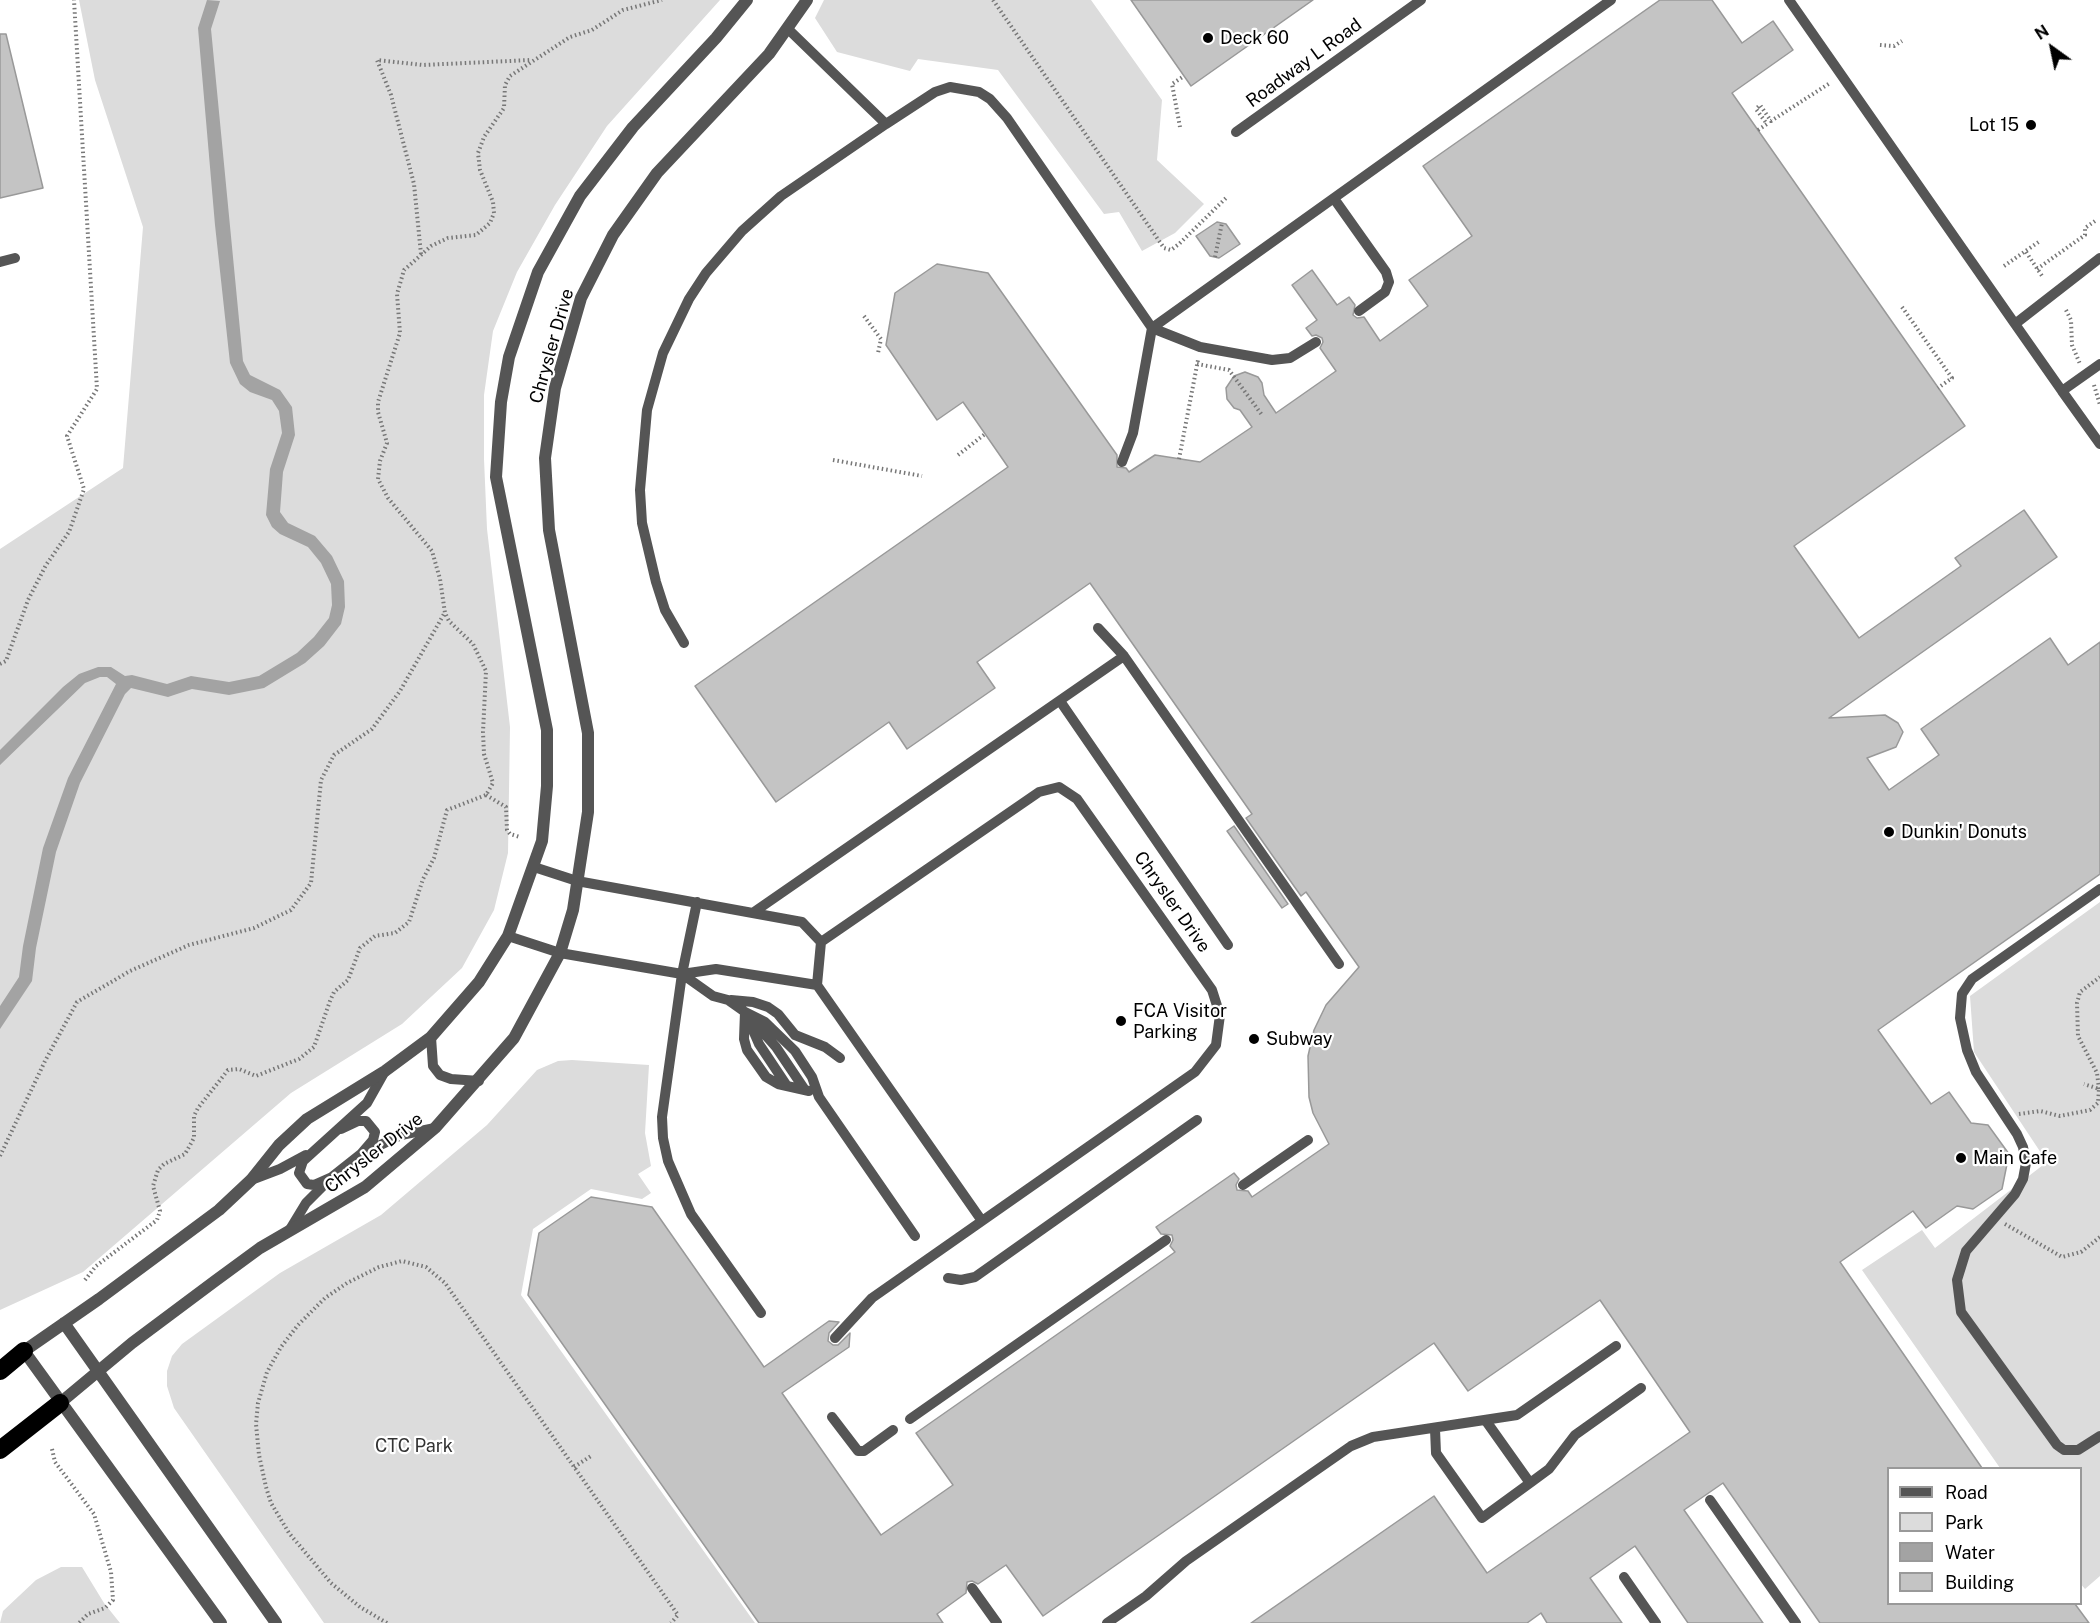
<!DOCTYPE html>
<html>
<head>
<meta charset="utf-8">
<style>
	body { margin:0 }
	#map { position:relative; width:2100px; height:1623px; overflow:hidden; background:#fff; font-family:"Public Sans",sans-serif }
	canvas { display:block }
	.legend { position:absolute; left:1887px; top:1467px; width:195px; height:138px; box-sizing:border-box; background:#fff; border:2px solid #999; margin:0; padding:8px 10px; list-style:none; font-size:18px; color:#000 }
	.legend li { display:flex; align-items:center; gap:12px; height:30px }
	.legend b { width:30px; border:2px solid #999 }
	.north { position:absolute; left:2022px; top:18px; width:60px; height:60px; -webkit-text-stroke:4px #fff; paint-order:stroke; rotate:327deg; font-size:16px; font-weight:700; line-height:24px; text-align:center; color:#000 }
	.north::after { content:''; display:block; margin:auto; width:21px; height:27px; background:#000; clip-path:polygon(50% 0,100% 100%,50% 72%,0 100%) }
</style>
</head>
<body>
<div id="map">
<canvas width="2100" height="1623"></canvas>
<ul class="legend">
<li><b style="height:8px;background:#555"></b>Road</li>
<li><b style="height:16px;background:#dcdcdc"></b>Park</li>
<li><b style="height:16px;background:#a3a3a3"></b>Water</li>
<li><b style="height:16px;background:#c4c4c4"></b>Building</li>
</ul>
<div class="north">N</div>
</div>
<script>
const ctx = document.querySelector('canvas').getContext('2d');
ctx.lineJoin = 'round';
function fillPath(path, color) { ctx.fillStyle = color; ctx.fill(path, 'evenodd'); }
const poly = rows => new Path2D(rows.map(r => 'M' + r).join(''));
function stroke(path, color, width, dash) { ctx.strokeStyle = color; ctx.lineWidth = width; ctx.lineCap = dash ? 'butt' : 'round'; ctx.setLineDash(dash || []); ctx.stroke(path); }
function label(font, color, halo, rows, align = 'center') {
  ctx.font = font + ' "Public Sans",sans-serif'; ctx.lineWidth = 4.5; ctx.setLineDash([]); ctx.textBaseline = 'middle'; ctx.strokeStyle = halo; ctx.fillStyle = color; for (const [text, x, y, turn = 0] of rows) {
    ctx.save(); ctx.translate(x, y); ctx.rotate((+turn || 0) * Math.PI / 180); ctx.textAlign = isNaN(turn) ? turn : align; if (halo) ctx.strokeText(text, 0, 0); ctx.fillText(text, 0, 0); ctx.restore();
  }
}
const green = poly([
	[79,0,720,0,607,126,555,205,517,272,493,331,484,395,484,459,487,529,510,727,508,853,494,910,462,968,402,1024,291,1093,83,1272,0,1310,0,549,123,468,143,227,95,80],
	[824,0,1091,0,1162,100,1157,160,1204,204,1175,233,1142,251,1119,212,1104,214,998,70,918,59,910,71,837,52,815,18],
	[2100,902,2100,1576,2085,1589,2080,1583,2080,1468,2000,1468,1862,1270,1922,1230,1935,1248,2047,1162,1974,1052,1970,996],
	[572,1060,649,1065,645,1133,651,1166,638,1174,651,1193,642,1199,591,1189,533,1229,521,1295,755,1623,324,1623,174,1408,167,1386,167,1371,172,1356,182,1344,280,1273,381,1215,487,1125,537,1070,558,1061],
	[61,1567,82,1567,104,1603,120,1623,0,1623,3,1611,36,1580]
]);
const water = poly([
	[207,0,220,1,211,29,243,361,250,375,280,390,292,407,295,435,283,472,280,512,288,523,315,536,332,556,344,581,345,607,341,624,324,646,305,663,264,688,229,695,192,689,168,697,131,688,125,694,80,783,56,852,36,948,32,981,0,1029,0,1006,19,977,23,946,43,848,68,778,116,684,107,677,100,677,85,683,0,765,0,750,63,687,79,674,98,667,111,667,125,676,132,675,167,684,191,676,229,682,259,676,297,653,314,637,329,618,332,605,331,584,321,563,308,547,280,534,272,527,266,515,270,469,282,433,279,411,272,400,250,392,240,384,230,363,215,225,198,28]
]);
const building = poly([
	[1131,0,1313,0,1191,86,1131,0],
	[1660,0,1712,0,1742,43,1773,21,1793,50,1732,93,1965,426,1794,546,1859,638,1961,566,1955,558,2024,510,2057,557,1829,718,1885,715,1898,723,1903,732,1896,747,1867,758,1889,790,1939,755,1921,729,2050,638,2068,665,2100,642,2100,874,1878,1030,1931,1104,1949,1092,1971,1123,1988,1125,2009,1154,2002,1189,1973,1209,1957,1206,1926,1228,1913,1211,1840,1262,1982,1468,1888,1468,1888,1604,2075,1604,2089,1623,1820,1623,1723,1483,1684,1510,1763,1623,1688,1623,1635,1546,1590,1578,1622,1623,1547,1623,1541,1613,1527,1623,1251,1623,1434,1496,1487,1573,1690,1432,1600,1300,1468,1391,1434,1343,1043,1616,1006,1565,978,1584,972,1581,967,1582,966,1593,937,1614,943,1623,759,1623,528,1295,539,1233,591,1197,652,1207,764,1367,829,1321,839,1322,829,1333,828,1341,833,1345,838,1345,850,1333,849,1347,782,1393,881,1535,953,1485,916,1433,1175,1252,1170,1246,1173,1240,1172,1235,1161,1234,1156,1227,1234,1173,1239,1179,1236,1185,1237,1190,1248,1191,1252,1197,1329,1144,1313,1113,1309,1097,1308,1056,1314,1030,1326,1005,1359,967,1306,892,1301,896,1246,818,1252,814,1090,583,977,662,995,688,907,749,889,722,776,802,695,686,1008,467,963,402,937,420,886,345,895,293,937,264,988,273,1117,455,1117,467,1126,468,1129,472,1155,455,1200,462,1252,427,1240,410,1234,408,1227,399,1226,388,1234,376,1245,372,1258,377,1262,383,1264,395,1276,413,1336,371,1320,348,1323,342,1322,338,1316,335,1312,336,1306,328,1317,320,1292,285,1312,270,1337,305,1349,297,1355,305,1353,315,1357,318,1364,317,1380,341,1428,306,1409,280,1472,236,1423,166,1660,0],
	[0,34,6,34,43,188,0,198,0,34],
	[1217,222,1226,224,1240,244,1219,258,1210,256,1196,236,1217,222],
	[1234,826,1288,904,1282,908,1227,831,1234,826]
]);
const path = poly([
	[993,0,1164,248,1171,250,1179,244,1226,198],
	[1880,45,1894,46,1902,41],
	[1180,127,1172,84,1184,76],
	[1758,130,1767,124,1756,109,1760,105,1771,121,1830,83],
	[2026,252,2042,276],
	[421,254,414,184,391,95,377,60,423,65,531,60],
	[1215,257,1222,223],
	[2004,266,2040,241],
	[2037,269,2085,235,2085,228,2095,221],
	[1902,307,1952,378,1938,388],
	[2066,310,2071,320,2072,345,2080,364],
	[864,316,881,339,878,353],
	[1197,364,1229,370,1262,415],
	[2094,385,2100,405],
	[958,455,985,434],
	[1179,459,1198,360],
	[833,460,922,476],
	[0,664,6,661,28,600,46,565,69,532,84,489,67,436,97,389,74,0],
	[486,795,506,807,507,830,510,834,520,837],
	[2099,1089,2097,1073,2078,1036,2077,1003,2080,992,2100,977],
	[2019,1114,2040,1111,2060,1116,2090,1110,2098,1103,2099,1089,2084,1084],
	[0,1156,45,1061,77,1002,130,971,189,945,254,928,291,910,311,883,321,780,334,755,372,729,400,691,444,614],
	[2005,1224,2062,1257,2081,1252,2100,1237],
	[85,1280,96,1266,157,1220,160,1211,153,1186,158,1170,164,1164,185,1154,194,1138,194,1116,198,1108,228,1070,239,1069,256,1076,299,1059,314,1047,330,1001,334,992,348,980,360,948,375,936,395,933,409,922,423,879,434,858,447,810,486,795,493,783,484,754,483,732,486,671,473,644,449,621,445,613,440,579,432,551,388,498,378,479,380,461,387,443,378,412,378,402,400,333,397,294,404,270,431,246,448,238,476,235,490,223,494,213,493,202,480,170,478,153,484,137,504,108,505,85,510,76,570,37,592,30,623,10,662,0],
	[52,1449,55,1462,94,1514,111,1572,113,1600,105,1608,88,1614,79,1623],
	[574,1467,591,1456],
	[387,1623,360,1607,331,1583,289,1533,271,1503,266,1487,259,1455,256,1424,258,1403,267,1372,281,1347,298,1325,325,1298,347,1283,379,1267,402,1261,426,1267,445,1283,678,1615,671,1623]
]);
const lane = poly([
	[1789,0,2015,324],
	[788,29,886,124,935,92,950,87,979,92,990,99,1007,118,1152,328,1133,433,1122,462],
	[1236,132,1421,0],
	[1335,200,1386,272,1389,282,1385,292,1359,311],
	[2100,258,2015,324,2062,391,2100,364],
	[0,262,15,258],
	[1152,328,1611,0],
	[1152,328,1200,347,1272,360,1290,358,1316,342],
	[2062,391,2100,444],
	[1098,628,1124,656,1339,964],
	[684,643,665,610,656,582,642,523,640,490,647,410,663,353,689,299,706,273,742,231,781,196,886,124],
	[1060,701,1228,945],
	[534,867,577,881,802,922,821,942],
	[2100,889,1972,979,1962,994,1960,1018,1967,1050,1976,1072,2017,1134,2023,1147,2026,1163,2023,1179,2015,1194,1966,1251,1957,1280,1961,1312,2057,1445,2064,1450,2078,1450,2100,1436],
	[697,902,682,974,662,1117,663,1138,668,1161,691,1214,761,1313],
	[754,912,1124,656],
	[508,936,560,953,682,974,716,969,817,985],
	[682,974,713,996,728,1000,745,1012,776,1047,805,1090],
	[731,1000,753,1002,768,1007,778,1014,795,1035,825,1047,840,1058],
	[745,1012,765,1022,795,1051,812,1077,819,1097,915,1236],
	[745,1012,744,1039,747,1050,766,1077,778,1084,809,1091],
	[749,1021,759,1044,787,1086],
	[431,1037,433,1066,440,1075,451,1079,479,1081],
	[341,1129,358,1121,366,1121,375,1132,373,1140,361,1154,332,1177,314,1185,307,1184,299,1173,303,1161,367,1103,385,1071],
	[366,1152,401,1135,435,1128],
	[251,1180,280,1169,306,1155],
	[1243,1185,1308,1140],
	[289,1231,306,1203,327,1182],
	[948,1278,961,1280,975,1277,1197,1120],
	[835,1338,872,1298,982,1221,1195,1072,1216,1045,1220,1015,1212,990,1077,799,1059,787,1039,792,821,942,817,985,982,1221],
	[832,1417,858,1451,864,1451,893,1430],
	[910,1419,1166,1240],
	[1486,1421,1530,1483,1549,1469,1575,1435,1641,1388],
	[1435,1429,1436,1453,1482,1518,1530,1483],
	[1710,1500,1796,1623],
	[1624,1577,1656,1623],
	[972,1588,997,1623],
	[1107,1623,1146,1596,1186,1561,1351,1446,1373,1437,1517,1415,1616,1346]
]);
const street = poly([
	[64,1323,276,1623],
	[60,1403,132,1343,215,1281,260,1248,365,1187,435,1128,514,1038,560,953,573,910,588,812,588,733,549,530,545,458,555,388,581,298,613,235,657,173,769,54,807,0],
	[221,1623,24,1351,99,1299,219,1210,251,1180,279,1145,307,1119,385,1071,431,1037,479,982,508,936,542,841,547,786,547,730,496,477,501,402,509,357,538,272,580,196,633,127,716,38,747,0]
]);
const highway = poly([
	[0,1371,24,1351],
	[0,1450,60,1403]
]);
const markers = [
	[1208,38,6,"#000"],
	[2031,125,6,"#000"],
	[1889,832,6,"#000"],
	[1121,1021,6,"#000"],
	[1254,1039,6,"#000"],
	[1961,1158,6,"#000"]
];
const poiNames = [
	["Deck 60",1220,38],
	["Lot 15",2019,125,"right"],
	["Dunkin' Donuts",1901,832],
	["FCA Visitor",1133,1011],
	["Parking",1133,1032],
	["Subway",1266,1039],
	["Main Cafe",1973,1158]
];
const streetNames = [
	["Roadway L Road",1304,63,-36],
	["Chrysler Drive",552,346,-74],
	["Chrysler Drive",1172,902,55],
	["Chrysler Drive",374,1153,-38]
];
const parkNames = [
	["CTC Park",414,1446]
];
fillPath(green, '#dcdcdc');
fillPath(water, '#a3a3a3');
fillPath(building, '#c4c4c4');
stroke(building, '#999', 1.5);
stroke(path, '#777', 4, [1.5, 3]);
stroke(lane, '#555', 10);
stroke(street, '#555', 12);
stroke(highway, '#000', 18);
for (const [x, y, r, color] of markers) { const dot = new Path2D(); dot.arc(x, y, r, 0, 2 * Math.PI); ctx.fillStyle = color; ctx.fill(dot); stroke(dot, '#fff', 2); }
label('18px', '#000', '#fff', poiNames, 'left');
label('18px', '#000', '#fff', streetNames);
label('18px', '#333', '#fff', parkNames);
</script>
</body>
</html>
